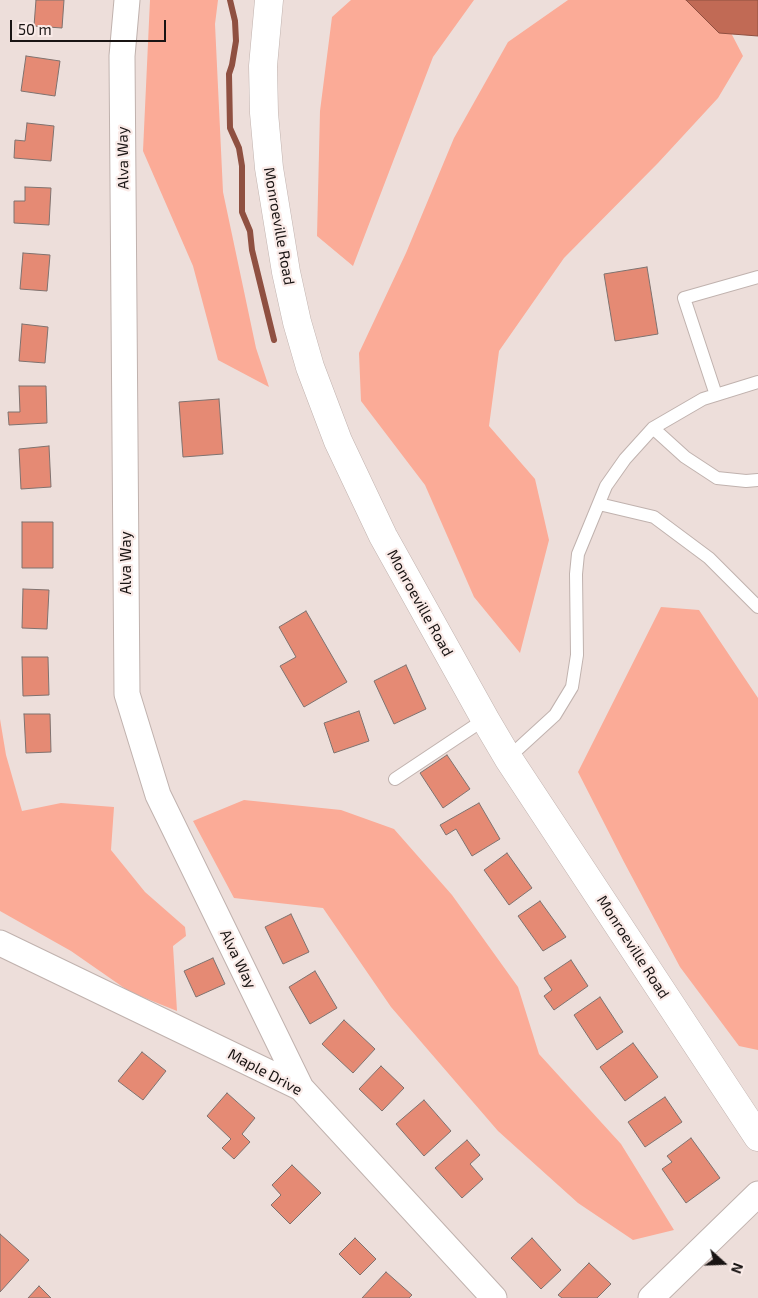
<!DOCTYPE html>
<html>
<head>
<meta charset="utf-8">
<style>
	body { margin:0 }
	#map { position:relative; width:758px; height:1298px; overflow:hidden; background:#eddeda; font-family:"Exo 2",sans-serif }
	canvas { display:block }
	.north { position:absolute; left:698px; top:1238px; width:50px; height:50px; -webkit-text-stroke:4px #faebe8; paint-order:stroke; rotate:110deg; font-size:14px; font-weight:700; line-height:20px; text-align:center; color:#191413 }
	.north::after { content:''; display:block; margin:auto; width:18px; height:22px; background:#191413; clip-path:polygon(50% 0,100% 100%,50% 72%,0 100%) }
	.scale { position:absolute; left:10px; top:20px; width:156px; height:22px; box-sizing:border-box; border:2px solid #191413; border-top:0; padding-left:6px; font-size:15px; line-height:18px; white-space:nowrap; color:#191413; -webkit-text-stroke:4px #faebe8; paint-order:stroke }
</style>
</head>
<body>
<div id="map">
<canvas width="758" height="1298"></canvas>
<div class="north">N</div>
<div class="scale">50 m</div>
</div>
<script>
const ctx = document.querySelector('canvas').getContext('2d');
ctx.lineJoin = 'round';
function fillPath(path, color) { ctx.fillStyle = color; ctx.fill(path, 'evenodd'); }
const poly = rows => new Path2D(rows.map(r => 'M' + r).join(''));
function stroke(path, color, width, dash) { ctx.strokeStyle = color; ctx.lineWidth = width; ctx.lineCap = dash ? 'butt' : 'round'; ctx.setLineDash(dash || []); ctx.stroke(path); }
function label(font, color, halo, rows, align = 'center') {
  ctx.font = font + ' "Exo 2",sans-serif'; ctx.lineWidth = 4.5; ctx.setLineDash([]); ctx.textBaseline = 'middle'; ctx.strokeStyle = halo; ctx.fillStyle = color; for (const [text, x, y, turn = 0] of rows) {
    ctx.save(); ctx.translate(x, y); ctx.rotate((+turn || 0) * Math.PI / 180); ctx.textAlign = isNaN(turn) ? turn : align; if (halo) ctx.strokeText(text, 0, 0); ctx.fillText(text, 0, 0); ctx.restore();
  }
}
const green = poly([
	[150,0,218,0,215,24,223,192,256,348,269,387,218,360,193,266,143,151],
	[351,0,474,0,433,57,353,266,317,236,320,111,332,17],
	[568,0,714,0,743,56,718,98,658,163,564,258,499,351,489,426,535,479,549,540,520,653,474,597,425,485,361,401,359,353,406,253,454,138,508,42],
	[661,607,699,610,758,698,758,1050,739,1046,680,967,624,862,578,772],
	[0,719,6,755,22,811,61,803,114,807,111,850,145,892,185,927,186,936,173,946,177,1011,130,992,71,951,0,911],
	[244,800,341,810,394,829,452,895,518,987,539,1054,621,1144,674,1230,633,1240,578,1203,498,1131,391,1007,323,908,234,898,193,821]
]);
const water = poly([
	[686,0,758,0,758,36,719,33,686,0]
]);
const stream = poly([
	[230,0,235,21,236,41,232,65,229,74,230,128,239,148,242,166,242,212,250,231,252,250,274,340]
]);
const building = poly([
	[36,0,64,0,62,28,34,26,36,0],
	[26,56,60,61,55,96,21,91,26,56],
	[27,123,54,126,51,161,14,158,15,140,25,141,27,123],
	[25,187,51,188,49,225,14,223,14,201,25,201,25,187],
	[23,253,50,255,47,291,20,289,23,253],
	[647,267,658,334,615,341,604,274,647,267],
	[22,324,48,327,45,363,19,361,22,324],
	[19,386,46,386,47,423,9,425,8,412,20,412,19,386],
	[219,399,223,454,183,457,179,402,219,399],
	[49,446,51,487,21,489,19,449,49,446],
	[22,522,53,522,53,568,22,568,22,522],
	[23,589,49,590,47,629,22,628,23,589],
	[306,611,347,682,304,707,280,666,296,657,279,627,306,611],
	[22,657,48,657,49,695,23,696,22,657],
	[406,665,426,709,394,724,374,681,406,665],
	[359,711,369,741,334,753,324,723,359,711],
	[24,714,50,714,51,752,26,753,24,714],
	[447,755,470,789,443,808,420,773,447,755],
	[479,803,500,839,472,856,456,829,446,835,440,825,479,803],
	[507,853,532,888,509,905,484,870,507,853],
	[540,901,566,937,543,951,518,916,540,901],
	[291,914,309,952,283,964,265,927,291,914],
	[213,958,225,984,196,997,184,971,213,958],
	[571,960,588,986,554,1010,544,996,552,990,544,978,571,960],
	[315,971,337,1008,310,1024,289,987,315,971],
	[600,997,623,1032,597,1050,574,1015,600,997],
	[344,1020,375,1049,353,1073,322,1044,344,1020],
	[633,1043,658,1077,625,1101,600,1067,633,1043],
	[142,1052,166,1071,143,1100,118,1081,142,1052],
	[381,1066,404,1088,382,1111,359,1089,381,1066],
	[227,1093,255,1118,242,1134,250,1142,234,1159,222,1148,231,1139,207,1116,227,1093],
	[665,1097,682,1122,645,1147,628,1122,665,1097],
	[424,1100,451,1131,424,1156,396,1124,424,1100],
	[691,1138,720,1178,686,1203,662,1169,672,1162,667,1156,691,1138],
	[467,1140,480,1155,470,1164,483,1179,462,1198,435,1168,467,1140],
	[292,1165,321,1193,290,1224,271,1205,281,1195,272,1185,292,1165],
	[0,1234,29,1260,0,1292,0,1234],
	[355,1238,376,1259,360,1275,339,1254,355,1238],
	[532,1238,561,1270,541,1289,511,1258,532,1238],
	[589,1263,611,1284,597,1298,562,1298,558,1295,589,1263],
	[386,1272,412,1295,409,1298,362,1298,386,1272],
	[39,1286,51,1298,28,1298,39,1286]
]);
const service = poly([
	[716,395,684,298,758,277],
	[653,428,685,457,717,478,746,481,758,480],
	[599,504,654,517,709,558,758,607],
	[508,758,555,715,572,687,577,655,576,574,578,554,606,486,625,459,653,428,703,399,758,382],
	[395,779,485,719]
]);
const minor = poly([
	[127,0,122,56,127,694,158,795,301,1088],
	[0,943,301,1088,494,1298],
	[651,1298,758,1194]
]);
const secondary = poly([
	[269,0,263,66,264,113,269,168,286,272,297,322,310,367,338,441,383,536,485,719,508,758,758,1137]
]);
const streetNames = [
	["Alva Way",123,158,-91],
	["Monroeville Road",279,226,80],
	["Alva Way",126,563,-90],
	["Monroeville Road",420,603,61],
	["Monroeville Road",633,947,57],
	["Alva Way",238,959,64],
	["Maple Drive",265,1072,28]
];
fillPath(green, '#fbab97');
fillPath(water, '#c16a55');
stroke(water, '#8f5041', 1);
stroke(stream, '#8f5041', 6);
fillPath(building, '#e58a74');
stroke(building, '#7f726f', 1);
stroke(service, '#c0b2ae', 14);
stroke(minor, '#c0b2ae', 27);
stroke(secondary, '#c0b2ae', 29);
stroke(service, '#fff', 12);
stroke(minor, '#fff', 25);
stroke(secondary, '#fff', 28);
label('15px', '#191413', '#faebe8', streetNames);
</script>
</body>
</html>
